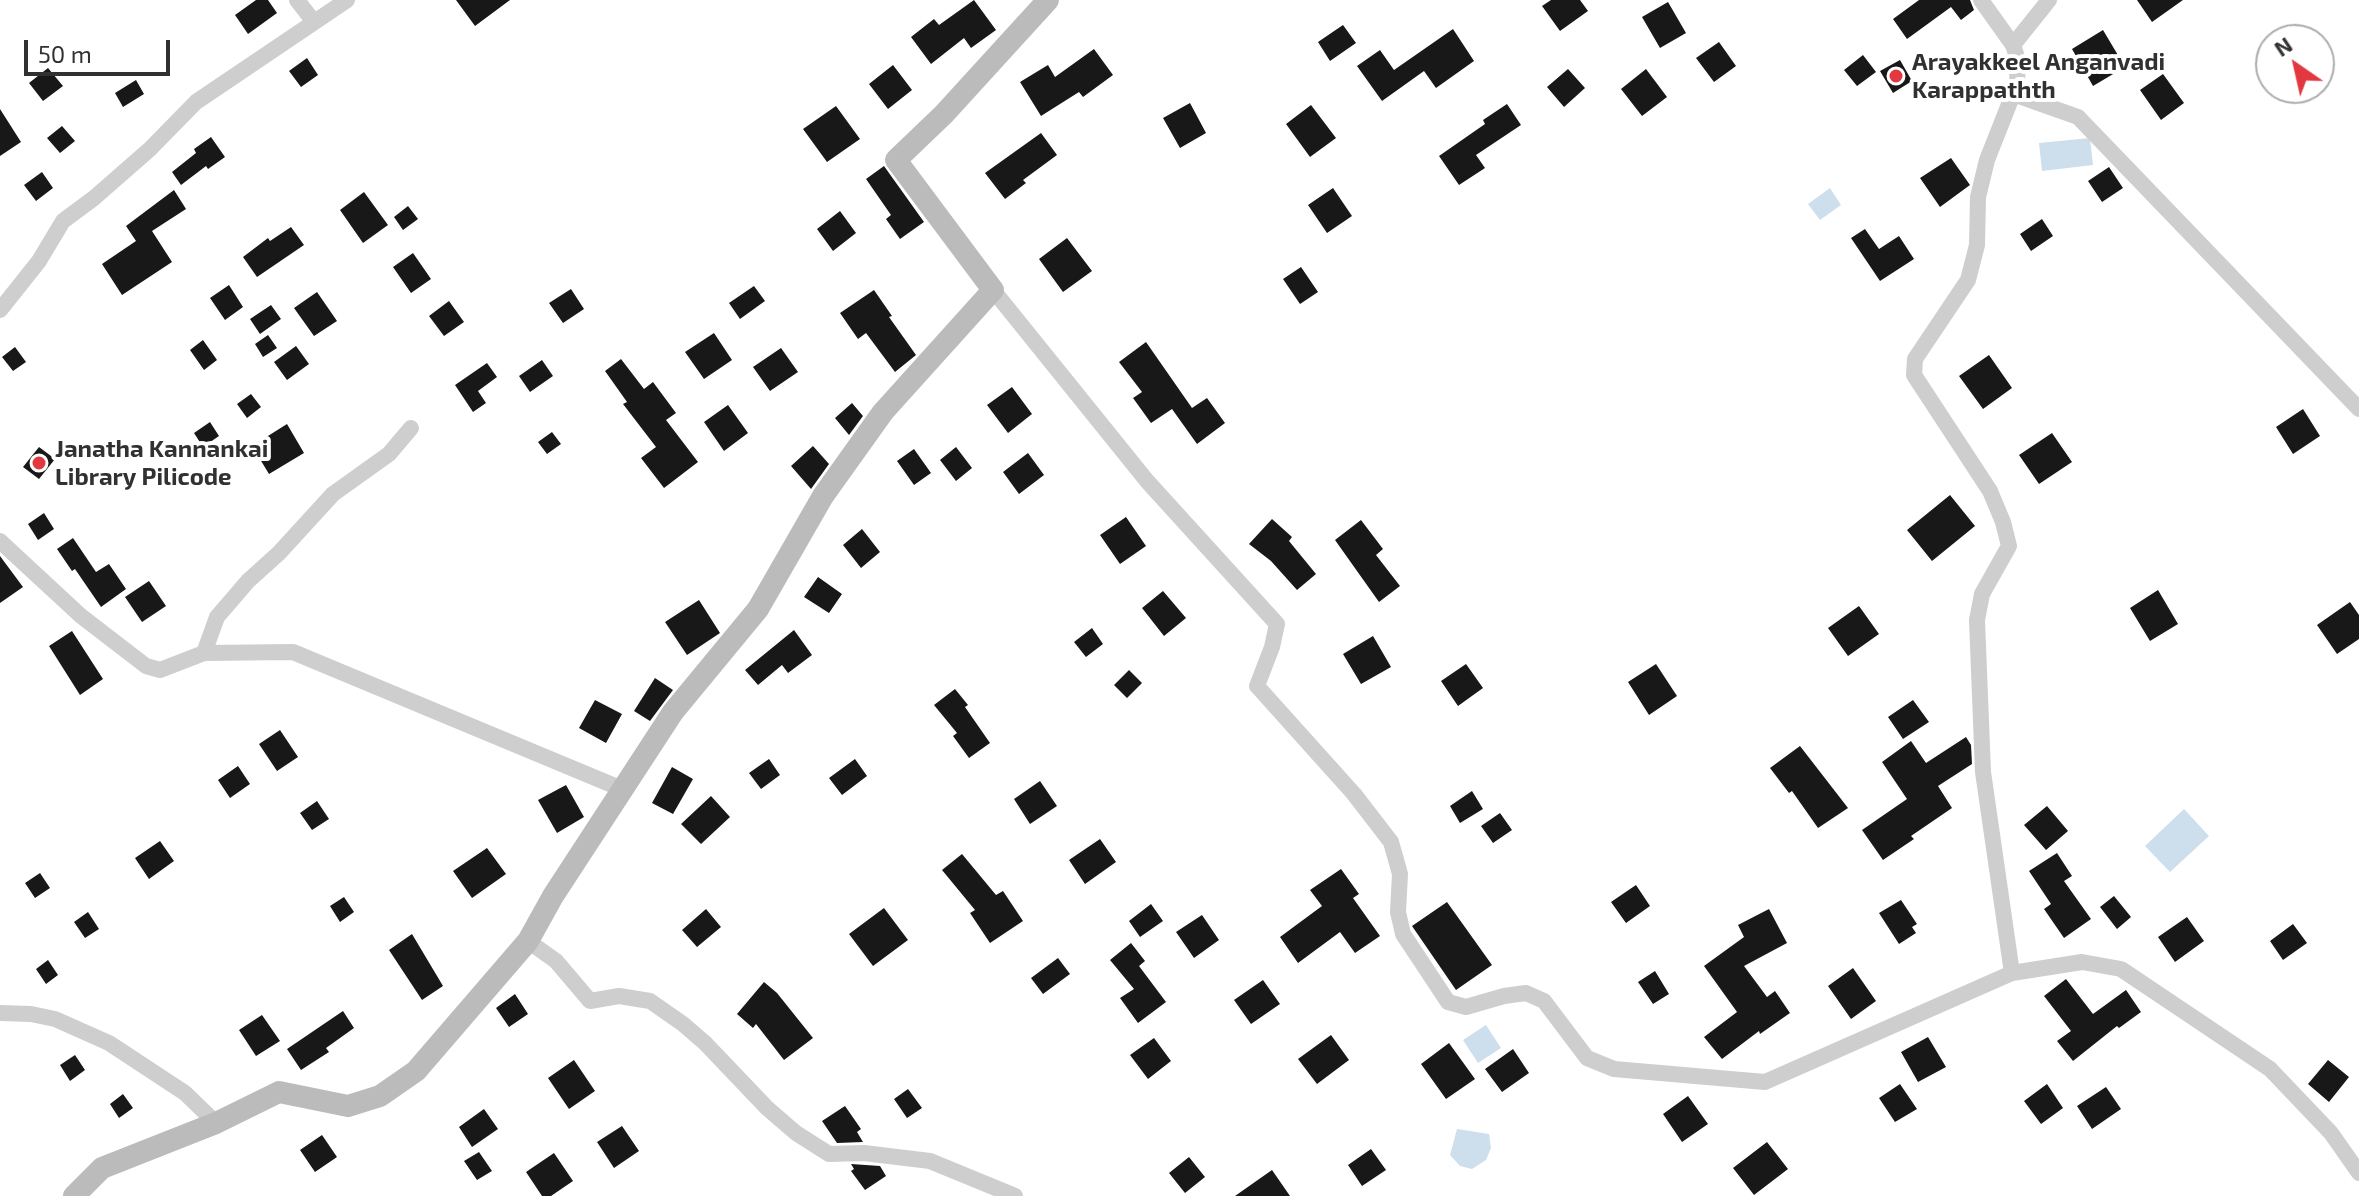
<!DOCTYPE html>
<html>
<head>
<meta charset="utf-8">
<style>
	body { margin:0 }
	#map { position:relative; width:2359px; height:1196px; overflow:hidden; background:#fff; font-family:"Exo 2",sans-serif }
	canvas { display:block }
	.north { position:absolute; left:2255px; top:24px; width:80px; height:80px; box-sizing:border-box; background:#fff; border:2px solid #adadad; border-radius:50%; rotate:326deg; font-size:22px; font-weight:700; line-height:32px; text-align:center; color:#313131 }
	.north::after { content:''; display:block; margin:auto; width:28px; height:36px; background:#e23941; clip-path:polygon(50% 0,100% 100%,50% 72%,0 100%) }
	.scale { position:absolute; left:24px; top:40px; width:146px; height:36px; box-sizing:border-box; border:4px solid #313131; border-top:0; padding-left:10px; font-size:24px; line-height:28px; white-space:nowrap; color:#313131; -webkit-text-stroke:6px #fff; paint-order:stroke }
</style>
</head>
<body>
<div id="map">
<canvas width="2359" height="1196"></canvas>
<div class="north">N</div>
<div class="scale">50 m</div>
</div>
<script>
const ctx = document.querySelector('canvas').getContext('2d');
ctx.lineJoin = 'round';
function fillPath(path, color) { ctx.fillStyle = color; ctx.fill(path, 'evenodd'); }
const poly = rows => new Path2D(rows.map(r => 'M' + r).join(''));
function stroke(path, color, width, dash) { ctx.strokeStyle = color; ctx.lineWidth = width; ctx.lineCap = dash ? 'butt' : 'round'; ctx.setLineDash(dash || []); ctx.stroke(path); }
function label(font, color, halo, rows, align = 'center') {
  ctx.font = font + ' "Exo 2",sans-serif'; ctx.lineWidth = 8; ctx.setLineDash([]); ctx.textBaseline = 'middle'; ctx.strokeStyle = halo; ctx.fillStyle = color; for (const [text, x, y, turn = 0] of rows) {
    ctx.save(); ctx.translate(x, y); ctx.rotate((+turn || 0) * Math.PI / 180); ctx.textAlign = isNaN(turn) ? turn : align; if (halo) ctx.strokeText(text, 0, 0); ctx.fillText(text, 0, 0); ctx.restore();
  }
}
const water = poly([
	[2090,138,2093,165,2042,171,2039,143],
	[1830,188,1841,205,1820,220,1808,204],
	[2184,809,2209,836,2170,872,2145,846],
	[1486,1025,1501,1048,1478,1063,1463,1040],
	[1457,1129,1489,1134,1491,1148,1486,1160,1472,1169,1460,1166,1450,1155]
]);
const building = poly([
	[256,0,268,0,277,13,248,34,235,15],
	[456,0,510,0,475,26],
	[974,0,996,30,971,48,964,38,931,64,911,37,934,19,939,25],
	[1551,0,1580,0,1588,11,1560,31,1542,6],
	[1919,0,1970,0,1974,10,1961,20,1951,7,1907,39,1893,19],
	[2137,0,2183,0,2152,22],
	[1668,2,1686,33,1660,48,1642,17],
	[1343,25,1356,43,1330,61,1318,42],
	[1453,29,1474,61,1436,88,1424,71,1382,101,1357,66,1380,50,1394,70],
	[2103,30,2125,67,2093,86,2072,49],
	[1719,42,1736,66,1714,82,1696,58],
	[1094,49,1113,75,1083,97,1079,92,1041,116,1020,82,1048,65,1055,77],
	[1863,55,1876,72,1857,86,1844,70],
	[307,58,318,75,301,87,289,71],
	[1900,60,1912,81,1893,93,1880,71],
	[893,65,912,90,888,109,869,84],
	[48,68,63,86,43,101,29,83],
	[1568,69,1585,88,1564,107,1547,87],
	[1646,69,1667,97,1642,116,1621,89],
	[2163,74,2184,103,2161,120,2140,90],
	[136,80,144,94,123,107,115,93],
	[1190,103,1206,133,1180,148,1163,118],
	[1507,104,1521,125,1476,155,1485,168,1459,185,1439,156,1485,124,1483,120],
	[1311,105,1336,138,1310,157,1286,124],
	[836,106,860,139,827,162,803,129],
	[0,109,21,142,0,156],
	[62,126,75,141,60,153,47,138],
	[1041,133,1057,155,1023,180,1026,183,1005,199,985,173],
	[211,137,225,157,208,169,206,166,181,185,172,172,196,153,194,149],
	[1951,158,1970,185,1940,207,1920,178],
	[884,166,924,222,900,239,886,219,891,215,866,179],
	[2109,167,2123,188,2102,202,2088,181],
	[42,172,53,188,36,201,24,185],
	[1333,188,1352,216,1327,233,1308,205],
	[174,190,186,209,152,231,172,262,122,295,102,264,136,241,126,226],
	[364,192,388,225,363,243,340,210],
	[408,206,418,219,403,230,394,217],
	[840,211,856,233,833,251,817,229],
	[2042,219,2053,236,2031,251,2020,234],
	[291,227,304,245,257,277,243,257,268,238,270,241],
	[1865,229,1879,249,1899,236,1914,259,1880,281,1851,238],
	[1067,238,1092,271,1063,292,1039,259],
	[413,253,431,279,411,293,393,267],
	[1301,267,1318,292,1300,304,1283,279],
	[229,285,243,307,225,320,210,298],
	[754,286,765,301,740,319,729,303],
	[571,289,584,309,563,323,549,303],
	[874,290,892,316,889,317,916,355,895,372,866,333,858,339,840,313],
	[317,292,337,321,314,336,294,308],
	[449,301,464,322,444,336,429,316],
	[271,305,281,319,260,334,250,319],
	[714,333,732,360,704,379,685,352],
	[268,335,277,348,263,357,255,344],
	[203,340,217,360,204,370,190,350],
	[1146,342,1192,408,1207,398,1225,423,1197,444,1172,409,1151,423,1133,398,1142,392,1119,362],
	[296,346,309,364,287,380,274,362],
	[15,347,26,362,13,371,2,357],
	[781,348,798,372,770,391,753,367],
	[1989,355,2012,388,1983,409,1959,376],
	[621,359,644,389,653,382,676,413,666,420,698,462,664,488,641,458,656,447,623,404,627,402,605,371],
	[542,360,553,376,530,392,519,376],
	[487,363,497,377,478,391,486,403,473,412,455,385],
	[1012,387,1032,414,1008,433,987,405],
	[251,394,261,407,247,418,237,404],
	[852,403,863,416,849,435,835,418],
	[728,405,748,433,724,451,704,422],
	[2303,409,2320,436,2293,454,2276,427],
	[210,422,219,436,203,447,194,433],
	[287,424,304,453,269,474,252,446],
	[552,432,561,444,547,454,538,442],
	[2052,433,2072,462,2039,484,2019,455],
	[813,446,829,464,811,489,791,466],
	[39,447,55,459,39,479,23,467],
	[956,447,972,468,956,481,940,460],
	[914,449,931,473,914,485,897,461],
	[1028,453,1044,475,1019,494,1003,472],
	[1950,495,1975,526,1932,561,1907,530],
	[44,513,54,529,38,540,28,524],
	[1126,517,1146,546,1120,564,1100,535],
	[1272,519,1292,537,1289,541,1316,574,1297,590,1271,561,1249,544],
	[1361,520,1383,549,1376,555,1400,586,1379,602,1335,540],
	[862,529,880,552,861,568,843,545],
	[73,538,96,572,109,564,126,589,101,607,75,569,72,571,57,549],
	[0,556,23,587,0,603],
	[818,577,842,594,829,613,804,597],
	[149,581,166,606,142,622,125,597],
	[2158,590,2178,624,2150,641,2130,608],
	[1163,591,1186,618,1164,636,1142,608],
	[699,600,720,633,687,655,665,622],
	[2350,602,2359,615,2359,639,2337,654,2317,625],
	[1859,606,1879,634,1848,656,1828,628],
	[1092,628,1103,644,1086,657,1074,642],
	[794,630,812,655,788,673,782,665,758,685,745,670],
	[72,631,103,679,80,695,49,646],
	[1373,636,1391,667,1361,684,1343,654],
	[1466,664,1483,688,1458,706,1441,681],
	[1656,664,1677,696,1649,715,1628,682],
	[1129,670,1142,683,1127,698,1114,685],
	[655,678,673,690,650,721,634,711],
	[955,689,968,705,965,707,990,743,969,758,953,736,957,733,934,705],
	[595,700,622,714,606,743,579,728],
	[1913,700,1929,722,1903,739,1888,717],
	[280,730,298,757,277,771,259,744],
	[1966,737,1971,745,1972,764,1938,786,1952,808,1911,836,1914,839,1883,860,1862,830,1907,799,1882,762,1911,741,1926,763],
	[1800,746,1848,808,1818,828,1792,791,1789,793,1770,768],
	[769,759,780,775,761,789,749,773],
	[855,759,867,776,842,795,829,778],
	[238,766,250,784,230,798,218,780],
	[672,767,693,779,673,814,652,803],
	[1040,781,1057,806,1030,824,1014,799],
	[566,785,584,817,557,833,538,800],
	[1472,791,1483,809,1460,823,1450,806],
	[711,796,730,817,701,844,681,824],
	[317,801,329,819,312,830,300,813],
	[2047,806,2068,831,2046,850,2024,825],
	[1500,813,1512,830,1493,843,1481,826],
	[1100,839,1116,862,1085,884,1069,860],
	[160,841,174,861,149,879,135,858],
	[487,848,506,874,472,898,453,871],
	[2057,853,2072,876,2064,881,2091,919,2064,938,2044,909,2051,904,2029,871],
	[962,854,996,895,1003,891,1023,921,990,943,970,913,975,910,942,870],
	[1341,869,1359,894,1353,898,1380,936,1355,953,1340,932,1298,963,1280,937,1322,906,1310,890],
	[40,873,50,888,35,898,25,883],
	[1636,885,1650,906,1626,923,1611,902],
	[2114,896,2131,917,2117,929,2100,907],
	[344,897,354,912,340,922,330,906],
	[1901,900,1917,924,1912,927,1916,933,1899,944,1879,913],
	[1447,902,1492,965,1456,990,1412,926],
	[1151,904,1163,921,1140,937,1129,921],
	[884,908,908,940,873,966,849,934],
	[706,909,721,927,697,947,682,930],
	[1769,909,1787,943,1744,966,1767,997,1775,991,1790,1013,1760,1034,1759,1031,1722,1059,1704,1037,1737,1012,1704,966,1744,937,1738,925],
	[88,912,99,929,85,938,74,922],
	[1202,915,1219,940,1194,958,1176,932],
	[2187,917,2204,941,2175,962,2158,937],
	[2293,924,2307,943,2283,960,2270,941],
	[412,934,443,986,422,1000,389,950],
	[1131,943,1145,961,1139,966,1166,1002,1138,1023,1120,998,1134,989,1110,960],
	[1058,958,1070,974,1043,994,1031,978],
	[48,960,58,975,46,984,36,969],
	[1853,968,1876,1001,1851,1019,1828,986],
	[1655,971,1669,994,1653,1004,1638,982],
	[2066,979,2093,1014,2126,990,2141,1012,2119,1028,2117,1026,2073,1061,2057,1041,2071,1031,2044,996],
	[1263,980,1280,1004,1251,1024,1234,1000],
	[764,982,777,993,813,1038,784,1060,756,1024,753,1028,737,1014],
	[515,994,528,1014,509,1027,496,1008],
	[343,1011,354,1028,326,1048,329,1052,301,1070,287,1049],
	[262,1015,280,1041,256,1056,239,1030],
	[1331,1035,1349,1060,1317,1084,1298,1059],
	[1928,1037,1946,1067,1918,1082,1901,1052],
	[1154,1038,1171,1061,1148,1079,1130,1055],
	[1449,1043,1475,1079,1446,1099,1421,1064],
	[1513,1049,1529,1073,1502,1092,1485,1069],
	[75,1055,85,1070,70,1081,60,1065],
	[574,1060,595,1091,569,1109,548,1078],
	[2328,1060,2349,1077,2329,1102,2308,1084],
	[1900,1084,1917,1109,1895,1122,1879,1098],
	[2047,1084,2063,1108,2041,1124,2024,1101],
	[2106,1087,2121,1109,2092,1129,2077,1106],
	[908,1089,922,1108,907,1118,894,1099],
	[123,1094,133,1108,119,1118,110,1104],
	[1688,1096,1708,1124,1682,1142,1663,1114],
	[845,1106,861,1129,857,1132,863,1142,837,1143,822,1121],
	[484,1109,498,1129,472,1147,459,1127],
	[622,1126,639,1151,614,1168,597,1142],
	[322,1135,337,1157,315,1172,300,1150],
	[1767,1142,1788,1169,1754,1195,1733,1168],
	[1371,1149,1386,1170,1362,1186,1348,1165],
	[479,1152,492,1171,477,1180,464,1161],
	[554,1153,573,1181,551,1196,542,1196,526,1172],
	[1189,1157,1205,1177,1185,1193,1169,1173],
	[851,1164,880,1166,886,1176,865,1190,851,1171,854,1169],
	[1272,1170,1290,1196,1235,1196]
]);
const street = poly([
	[297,0,314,22],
	[1981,0,2013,45,2018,60,2017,84,1987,160,1978,197,1977,245,1968,280,1915,359,1914,375,1990,491,2003,522,2009,546,1982,594,1977,620,1983,772,2012,973],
	[2013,45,2049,0],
	[2013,94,2078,117,2359,409],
	[993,290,1147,481,1277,624,1272,647,1257,686,1354,794,1391,842,1400,874,1398,912,1403,934,1448,1002,1466,1007,1504,996,1526,993,1544,1001,1587,1058,1614,1069,1765,1082,2012,973,2082,962,2121,969,2270,1069,2331,1133,2359,1173],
	[0,310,39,261,63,221,94,198,150,149,196,102,347,0],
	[0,541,81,616,146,666,160,670,204,653,293,652,622,789],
	[204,653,217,617,248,581,279,553,333,494,389,454,411,428],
	[528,941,556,961,590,1001,619,996,650,1001,683,1024,705,1043,767,1108,796,1133,829,1154,864,1153,930,1161,1015,1196],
	[0,1013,31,1014,55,1019,109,1043,185,1093,216,1123]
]);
const secondary = poly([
	[74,1196,102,1168,216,1123,279,1092,348,1106,380,1096,416,1071,528,941,553,896,673,712,758,609,823,496,883,412,993,290,896,160,944,114,1048,0]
]);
const markers = [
	[1896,76,8,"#e23941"],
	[39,463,8,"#e23941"]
];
const poiNames = [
	["Arayakkeel Anganvadi",1912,62],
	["Karappathth",1912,90],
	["Janatha Kannankai",55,449],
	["Library Pilicode",55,477]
];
fillPath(water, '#cddfec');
fillPath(building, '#181818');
stroke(street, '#cecece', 16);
stroke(secondary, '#bbb', 22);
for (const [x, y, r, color] of markers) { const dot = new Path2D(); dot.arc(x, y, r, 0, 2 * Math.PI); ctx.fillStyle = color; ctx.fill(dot); stroke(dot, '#fff', 3); }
label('bold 24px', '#313131', '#fff', poiNames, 'left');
</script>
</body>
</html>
